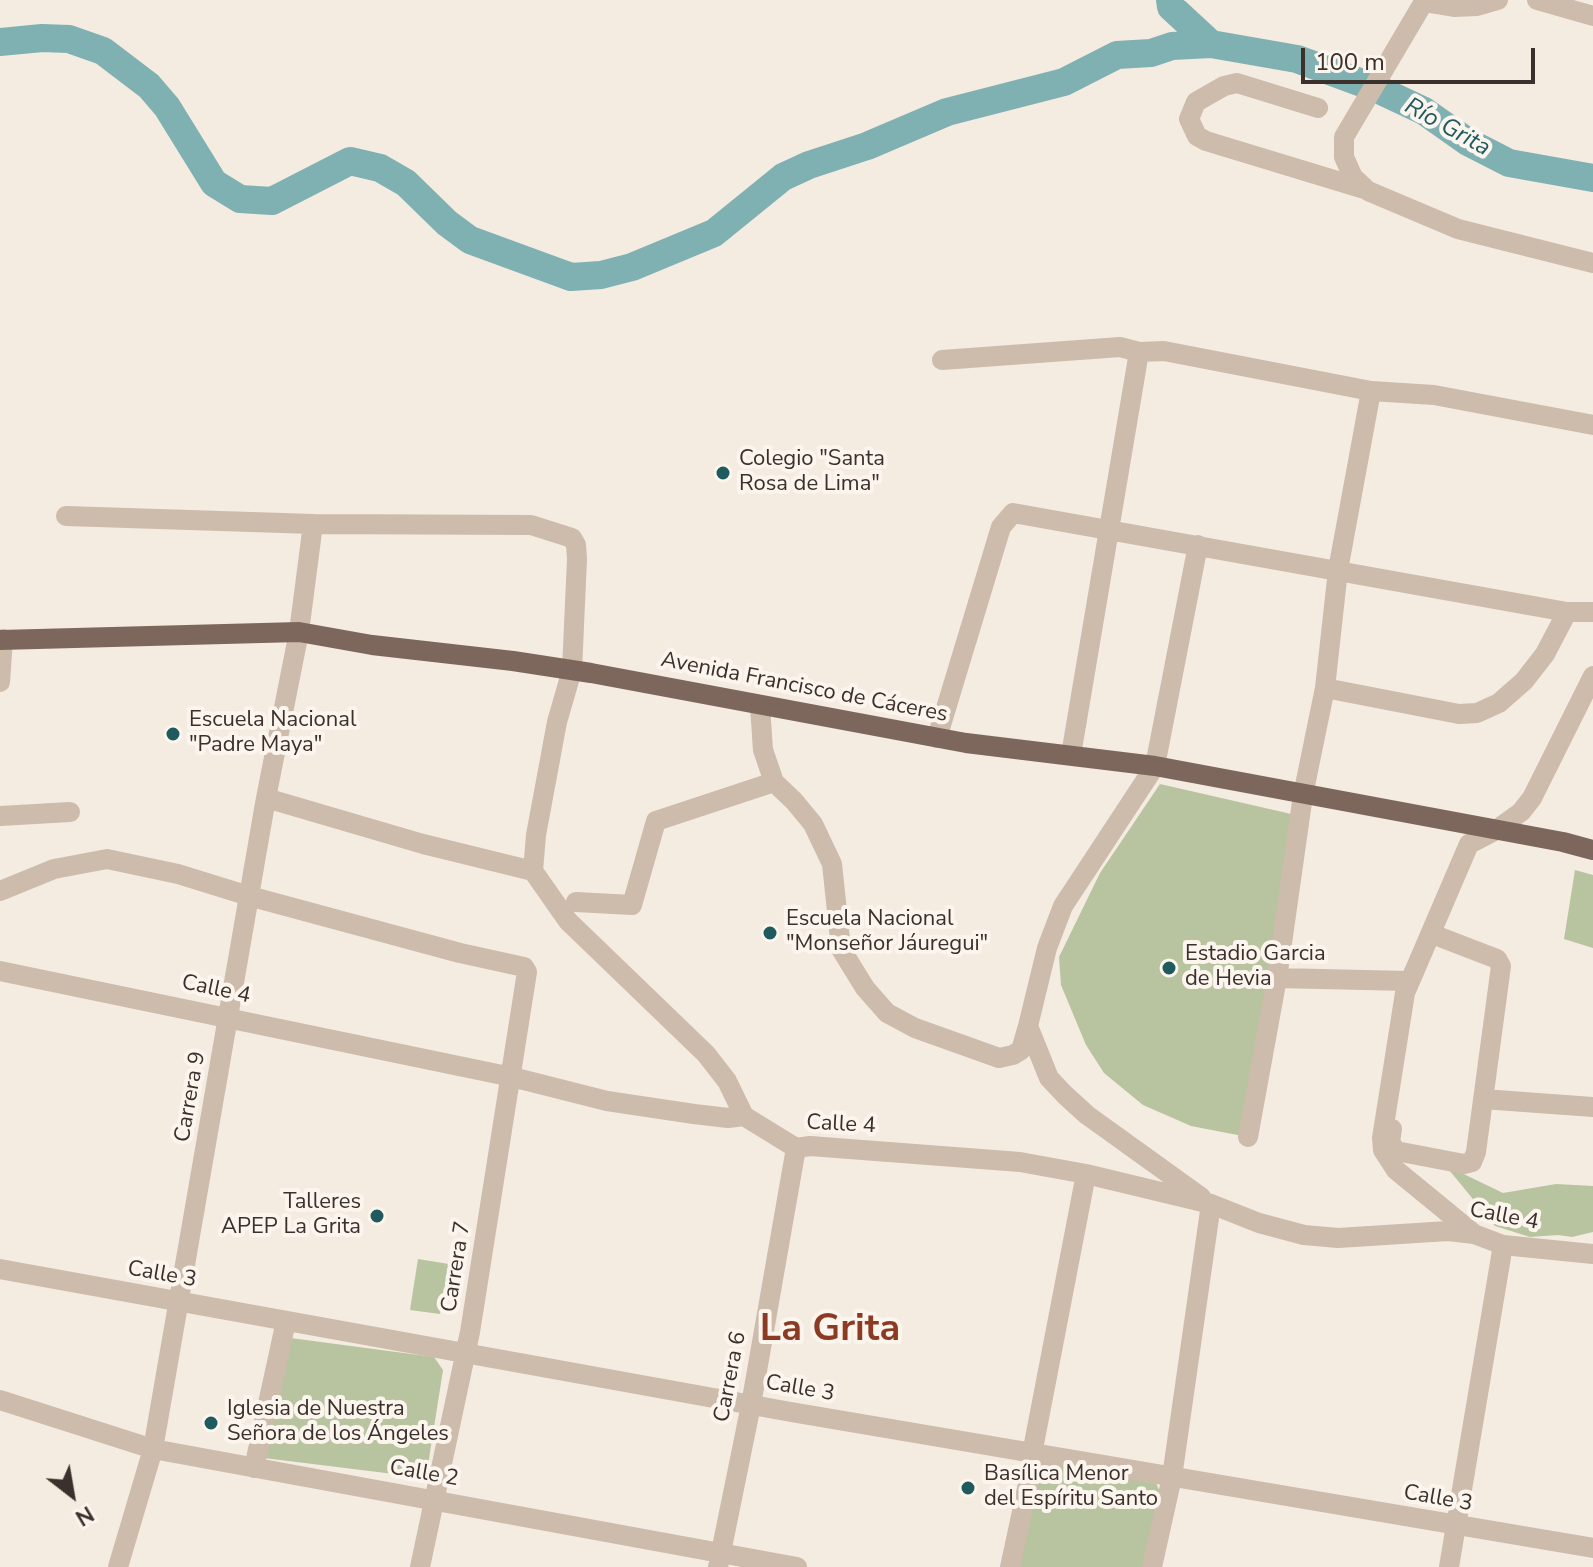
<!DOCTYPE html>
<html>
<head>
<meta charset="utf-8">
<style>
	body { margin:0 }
	#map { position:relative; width:1593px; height:1567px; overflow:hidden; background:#f4ebe1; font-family:"Nunito Sans",sans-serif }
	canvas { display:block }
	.north { position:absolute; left:32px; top:1455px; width:80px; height:80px; -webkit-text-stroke:6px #fbf5ee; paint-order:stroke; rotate:149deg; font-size:22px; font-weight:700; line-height:32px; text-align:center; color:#3b302b }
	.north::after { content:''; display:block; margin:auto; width:28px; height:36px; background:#3b302b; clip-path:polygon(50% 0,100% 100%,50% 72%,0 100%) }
	.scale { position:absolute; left:1301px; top:48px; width:234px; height:36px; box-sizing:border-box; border:4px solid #3b302b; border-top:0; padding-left:10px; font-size:24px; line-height:28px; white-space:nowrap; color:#3b302b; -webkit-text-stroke:6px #fbf5ee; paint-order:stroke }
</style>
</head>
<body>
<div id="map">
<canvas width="1593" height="1567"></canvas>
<div class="north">N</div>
<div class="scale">100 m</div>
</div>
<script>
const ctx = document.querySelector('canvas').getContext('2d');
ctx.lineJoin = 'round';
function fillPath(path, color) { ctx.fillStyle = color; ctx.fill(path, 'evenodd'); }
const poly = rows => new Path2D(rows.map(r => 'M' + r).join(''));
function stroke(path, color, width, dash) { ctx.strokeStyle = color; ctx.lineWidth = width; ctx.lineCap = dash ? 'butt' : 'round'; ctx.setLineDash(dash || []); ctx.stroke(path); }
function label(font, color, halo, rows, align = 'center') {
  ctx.font = font + ' "Nunito Sans",sans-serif'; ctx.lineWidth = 8; ctx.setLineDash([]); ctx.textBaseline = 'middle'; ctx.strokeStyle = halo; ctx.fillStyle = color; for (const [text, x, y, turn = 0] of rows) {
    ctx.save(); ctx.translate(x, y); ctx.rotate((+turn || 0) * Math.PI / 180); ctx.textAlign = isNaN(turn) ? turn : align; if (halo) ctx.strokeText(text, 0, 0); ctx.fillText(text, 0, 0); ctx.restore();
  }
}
const green = poly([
	[1160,784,1300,816,1248,1137,1191,1126,1143,1105,1104,1073,1086,1045,1061,985,1059,957,1100,873],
	[1575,870,1593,875,1593,948,1564,939],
	[1445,1165,1503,1193,1556,1184,1593,1186,1593,1232,1572,1237,1558,1235,1530,1237,1495,1226],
	[418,1259,449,1264,440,1314,410,1310],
	[283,1337,434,1357,443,1370,428,1465,418,1477,256,1457],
	[1033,1461,1156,1483,1163,1499,1148,1567,1010,1567]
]);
const river = poly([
	[1170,0,1171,7,1211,44],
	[0,42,42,38,69,39,103,51,149,86,167,107,214,183,240,199,272,201,350,161,380,168,406,183,447,223,470,240,571,277,601,275,632,267,714,233,783,177,809,165,867,146,947,112,1064,82,1117,55,1151,53,1172,46,1211,44,1297,59,1373,87,1424,111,1468,142,1509,163,1593,178]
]);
const minor = poly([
	[1425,0,1344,137,1344,157,1353,177,1368,191,1458,229,1593,263],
	[1537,0,1593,16],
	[1424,2,1454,7,1477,6,1498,0],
	[1318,108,1237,83,1224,86,1196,102,1189,119,1197,136,1206,141,1364,189],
	[942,360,1120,347,1139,352,1164,351,1371,391,1434,395,1593,425],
	[66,516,313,524,531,525,572,538,576,545,577,559,572,670,557,722,536,835,533,871],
	[1198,545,1155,766,1063,906,1047,948,1028,1026,1049,1078,1065,1095,1087,1115,1201,1197],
	[0,682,3,639],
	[1325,688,1459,714,1477,713,1499,703,1524,681,1545,654,1567,612],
	[760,706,763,750,774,782,794,801,813,824,832,864,841,949,865,988,887,1013,915,1028,999,1058,1013,1055,1021,1050,1028,1026],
	[937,738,1001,527,1013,513,1567,612,1593,612],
	[1071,755,1139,352],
	[266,798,423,844,533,871,568,921,706,1054,727,1081,744,1116],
	[0,816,70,812],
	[0,891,54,869,107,859,178,874,249,896,460,953,524,967,527,972,470,1332,420,1567],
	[576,902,632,905,656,821,774,782],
	[0,971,512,1077,607,1101,694,1114,728,1118,744,1116,796,1148,810,1146,1020,1162,1086,1174,1211,1204,1259,1223,1304,1235,1338,1238,1448,1231,1474,1234,1503,1245,1593,1254],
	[1277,978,1408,981],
	[1483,1099,1593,1107],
	[1392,1129,1390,1142,1396,1151,1464,1164,1472,1162,1476,1152,1501,966,1497,959,1432,934],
	[1248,1137,1277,978,1303,795,1325,688,1338,570,1371,391],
	[1474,1234,1396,1170,1383,1150,1382,1138,1405,993,1469,844,1496,830,1521,812,1532,798,1593,676],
	[0,1269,791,1412,1593,1548],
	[0,1400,153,1449,797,1567],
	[254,1468,286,1321],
	[118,1567,153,1449,266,798,299,632,313,524],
	[718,1567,751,1405,796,1148],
	[1010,1567,1033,1461,1032,1454,1086,1174],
	[1152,1567,1172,1477,1211,1204],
	[1449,1567,1503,1245]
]);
const major = poly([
	[0,640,299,632,372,645,513,661,591,673,966,743,1155,766,1563,842,1593,850]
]);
const markers = [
	[723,473,8,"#1f5a5e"],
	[173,734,8,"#1f5a5e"],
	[770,933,8,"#1f5a5e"],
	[1169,968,8,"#1f5a5e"],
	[377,1216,8,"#1f5a5e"],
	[211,1423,8,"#1f5a5e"],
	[968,1488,8,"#1f5a5e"]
];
const poiNames = [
	["Colegio \"Santa",739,460],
	["Rosa de Lima\"",739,485],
	["Escuela Nacional",189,721],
	["\"Padre Maya\"",189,746],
	["Escuela Nacional",786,920],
	["\"Monseñor Jáuregui\"",786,945],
	["Estadio Garcia",1185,955],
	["de Hevia",1185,980],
	["Talleres",361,1203,"right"],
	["APEP La Grita",361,1228,"right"],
	["Iglesia de Nuestra",227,1410],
	["Señora de los Ángeles",227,1435],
	["Basílica Menor",984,1475],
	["del Espíritu Santo",984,1500]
];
const streetNames = [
	["Avenida Francisco de Cáceres",804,688,11],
	["Calle 4",216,990,12],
	["Carrera 9",191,1097,-80],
	["Calle 4",841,1125,3],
	["Calle 4",1504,1217,11],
	["Carrera 7",457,1267,-81],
	["Calle 3",162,1275,10],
	["Carrera 6",731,1377,-79],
	["Calle 3",800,1389,10],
	["Calle 2",424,1474,10],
	["Calle 3",1438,1499,10]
];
const waterNames = [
	["Río Grita",1447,128,29]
];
const townNames = [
	["La Grita",830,1331]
];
fillPath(green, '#b8c4a0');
stroke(river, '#7fb0b2', 28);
stroke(minor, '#cdbbac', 20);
stroke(major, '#7d675c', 20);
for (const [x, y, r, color] of markers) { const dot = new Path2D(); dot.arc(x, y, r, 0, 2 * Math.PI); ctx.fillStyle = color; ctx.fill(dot); stroke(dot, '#fbf5ee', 3); }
label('22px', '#3b302b', '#fbf5ee', poiNames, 'left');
label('22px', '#3b302b', '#fbf5ee', streetNames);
label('italic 24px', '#1f5a5e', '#fbf5ee', waterNames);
label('bold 38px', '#8c3b22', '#fbf5ee', townNames);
</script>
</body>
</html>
